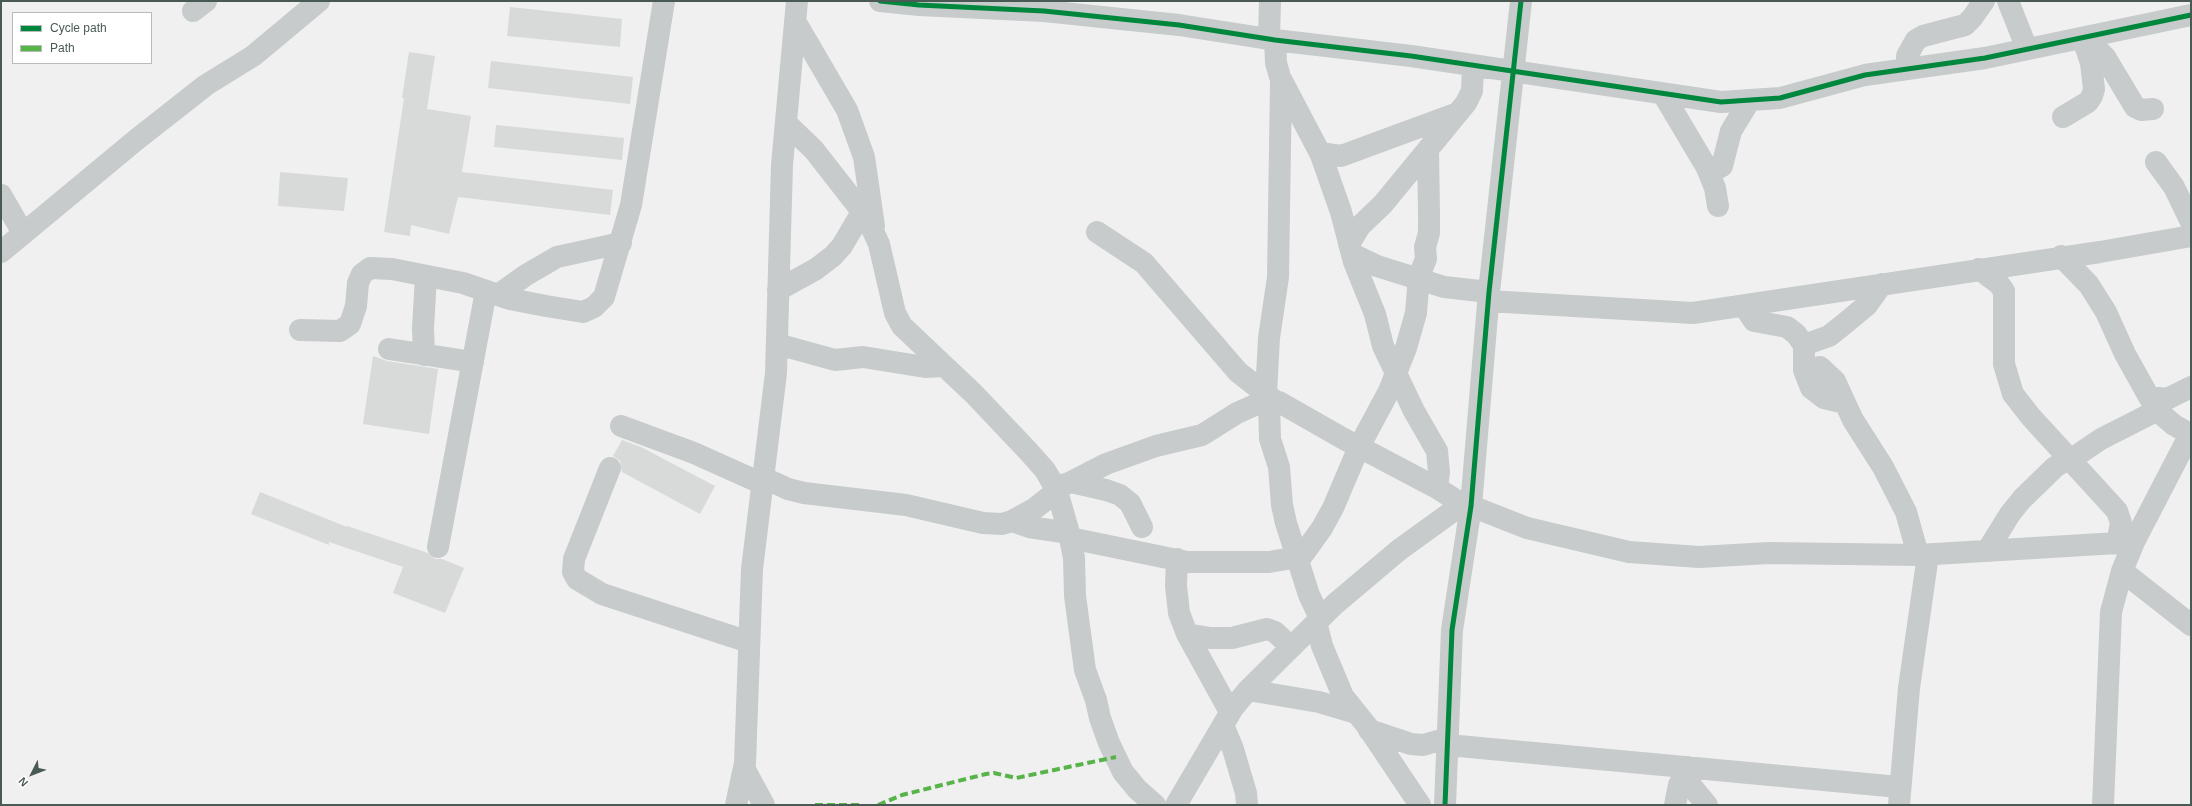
<!DOCTYPE html>
<html>
<head>
<meta charset="utf-8">
<style>
	body { margin:0 }
	#map { position:relative; width:2192px; height:806px; overflow:hidden; background:#f0f0f0; font-family:Helvetica,sans-serif }
	canvas { display:block }
	.frame { position:absolute; inset:0; border:2px solid #495a54; pointer-events:none }
	.legend { position:absolute; left:12px; top:12px; width:140px; height:52px; box-sizing:border-box; background:#fff; border:1px solid #b6bdbb; margin:0; padding:5px 7px; list-style:none; font-size:12px; color:#495a54 }
	.legend li { display:flex; align-items:center; gap:8px; height:20px }
	.legend b { width:20px; border:1px solid #b6bdbb }
	.north { position:absolute; left:12px; top:754px; width:40px; height:40px; -webkit-text-stroke:3px #fff; paint-order:stroke; rotate:228deg; font-size:11px; font-weight:700; line-height:16px; text-align:center; color:#495a54 }
	.north::after { content:''; display:block; margin:auto; width:14px; height:18px; background:#495a54; clip-path:polygon(50% 0,100% 100%,50% 72%,0 100%) }
</style>
</head>
<body>
<div id="map">
<canvas width="2192" height="806"></canvas>
<div class="frame"></div>
<ul class="legend">
<li><b style="height:5px;background:#00873e"></b>Cycle path</li>
<li><b style="height:5px;background:#57b448"></b>Path</li>
</ul>
<div class="north">N</div>
</div>
<script>
const ctx = document.querySelector('canvas').getContext('2d');
ctx.lineJoin = 'round';
function fillPath(path, color) { ctx.fillStyle = color; ctx.fill(path, 'evenodd'); }
const poly = rows => new Path2D(rows.map(r => 'M' + r).join(''));
function stroke(path, color, width, dash) { ctx.strokeStyle = color; ctx.lineWidth = width; ctx.lineCap = dash ? 'butt' : 'round'; ctx.setLineDash(dash || []); ctx.stroke(path); }
const building = poly([
	[510,7,622,19,620,47,507,36],
	[409,52,435,56,427,109,471,116,462,172,613,190,610,215,458,197,449,234,411,225,410,236,384,232,404,98,402,98],
	[491,61,633,77,630,104,488,88],
	[496,125,624,138,622,160,494,147],
	[280,172,348,178,344,211,278,206],
	[373,356,387,361,438,369,429,434,363,424],
	[622,440,641,447,715,486,700,514,622,472,620,461,613,456],
	[260,492,347,527,347,526,428,553,435,559,442,559,464,568,445,613,393,593,403,567,329,542,329,545,251,514]
]);
const minor = poly([
	[880,1,919,5,1044,11,1179,25,1275,40,1411,56,1721,102,1780,98,1865,75,1985,58,2191,15],
	[2008,1,2027,49],
	[193,11,206,1],
	[795,21,847,110,864,157,874,226],
	[1269,39,1270,1],
	[1275,40,1276,63,1280,77,1321,155,1341,212,1354,262,1375,314,1383,346,1414,411,1437,451,1439,472,1437,488],
	[2087,50,2100,52,2105,57,2135,107,2141,110,2153,109],
	[1908,69,1907,56,1916,40,1923,36,1965,25,1972,18,1984,1],
	[1663,94,1707,168,1715,188,1718,206],
	[2063,117,2088,102,2092,96,2094,89,2091,63,2083,39],
	[786,123,814,150,867,218,879,244,895,313,902,326,974,394,1028,451,1045,470,1057,491,1069,533,1074,558,1075,596,1085,670,1096,700,1100,718,1109,743,1123,772,1137,789,1155,805],
	[1320,153,1341,156,1455,114],
	[2156,162,2174,187,2191,222],
	[1709,173,1722,166,1731,131,1750,100],
	[1,195,23,233],
	[1097,232,1144,263,1238,372,1275,401],
	[1349,244,1360,226,1383,204,1466,103,1472,91,1473,66],
	[1,252,136,140,206,85,253,56,319,1],
	[1352,254,1377,266,1444,287,1489,292],
	[2061,256,2089,285,2106,312,2125,354,2149,397,2161,414,2174,425,2190,434],
	[1979,269,1999,284,2004,291,2004,364,2013,394,2031,417,2117,511,2121,523,2117,543],
	[778,290,816,269,833,256,842,246,862,212],
	[498,295,526,275,557,257,621,243],
	[1488,301,1693,313,2100,252,2191,236],
	[1744,306,1754,321,1787,327,1796,334,1804,345,1804,370,1811,388,1824,398,1845,403],
	[300,330,340,331,350,324,356,306,358,283,362,274,370,268,392,269,463,283,510,299,546,306,583,312,594,307,604,297,631,205,664,1],
	[777,344,835,360,863,357,925,367,943,366],
	[1804,345,1829,336,1843,325,1867,305,1882,284],
	[389,349,473,362],
	[424,355,423,328,426,277],
	[1820,367,1835,381,1853,420,1883,467,1906,512,1918,555],
	[1266,394,1269,338,1278,277,1281,82],
	[2149,397,2167,399,2191,387],
	[1269,402,1270,439,1279,467,1282,505,1286,523,1309,595,1320,618],
	[621,426,694,453,763,484],
	[2070,460,2101,439,2158,410],
	[610,468,574,559,573,572,577,579,602,594,749,642],
	[764,478,788,489,804,493,906,505,983,523,1002,524,1012,521,1034,509,1057,491],
	[1071,482,1106,490,1120,495,1130,503,1142,527],
	[1053,484,1064,485,1071,482,1106,464,1156,446,1202,435,1237,413,1264,401,1279,402,1344,439,1437,488,1462,504],
	[1471,506,1527,528,1629,552,1699,557,1769,553,1918,555,2134,542],
	[1012,521,1029,527,1069,533],
	[1070,538,1187,562,1269,562,1298,557],
	[438,547,486,291],
	[1987,551,2010,514,2022,499,2055,467,2068,459],
	[1177,559,1176,586,1179,613,1187,634,1230,712],
	[1299,560,1322,528,1333,508,1359,447,1389,391,1406,348,1416,313,1419,276,1426,259,1425,247,1429,233,1429,214,1428,149],
	[2122,571,2191,625],
	[1316,622,1322,646,1343,696,1367,726,1420,805],
	[1187,634,1210,638,1232,638,1267,629,1275,632,1291,647],
	[1248,690,1319,702,1356,713],
	[1223,725,1233,749,1246,793,1247,805],
	[1369,730,1411,744,1423,745,1448,738],
	[1448,745,1899,787],
	[744,768,764,805],
	[1683,776,1707,805],
	[736,805,745,763,752,569,776,373,782,165,797,1],
	[1176,805,1233,708,1248,690,1335,604,1399,550,1471,498],
	[1445,805,1452,630,1471,506,1489,292,1521,1],
	[1675,805,1679,785,1688,767],
	[1899,805,1909,688,1928,555],
	[2103,805,2111,612,2122,571,2134,542,2191,432]
]);
const quiet = poly([
	[815,805,860,805],
	[878,805,902,795,986,774,994,773,1016,778,1116,757]
]);
const cycleway = poly([
	[880,1,919,5,1044,11,1179,25,1275,40,1411,56,1721,102,1780,98,1865,75,1985,58,2191,15],
	[1445,805,1452,630,1471,506,1489,292,1521,1]
]);
fillPath(building, '#d8d9d9');
stroke(minor, '#c8cbcb', 22);
stroke(quiet, '#57b448', 4, [8, 4]);
stroke(cycleway, '#00873e', 5);
</script>
</body>
</html>
